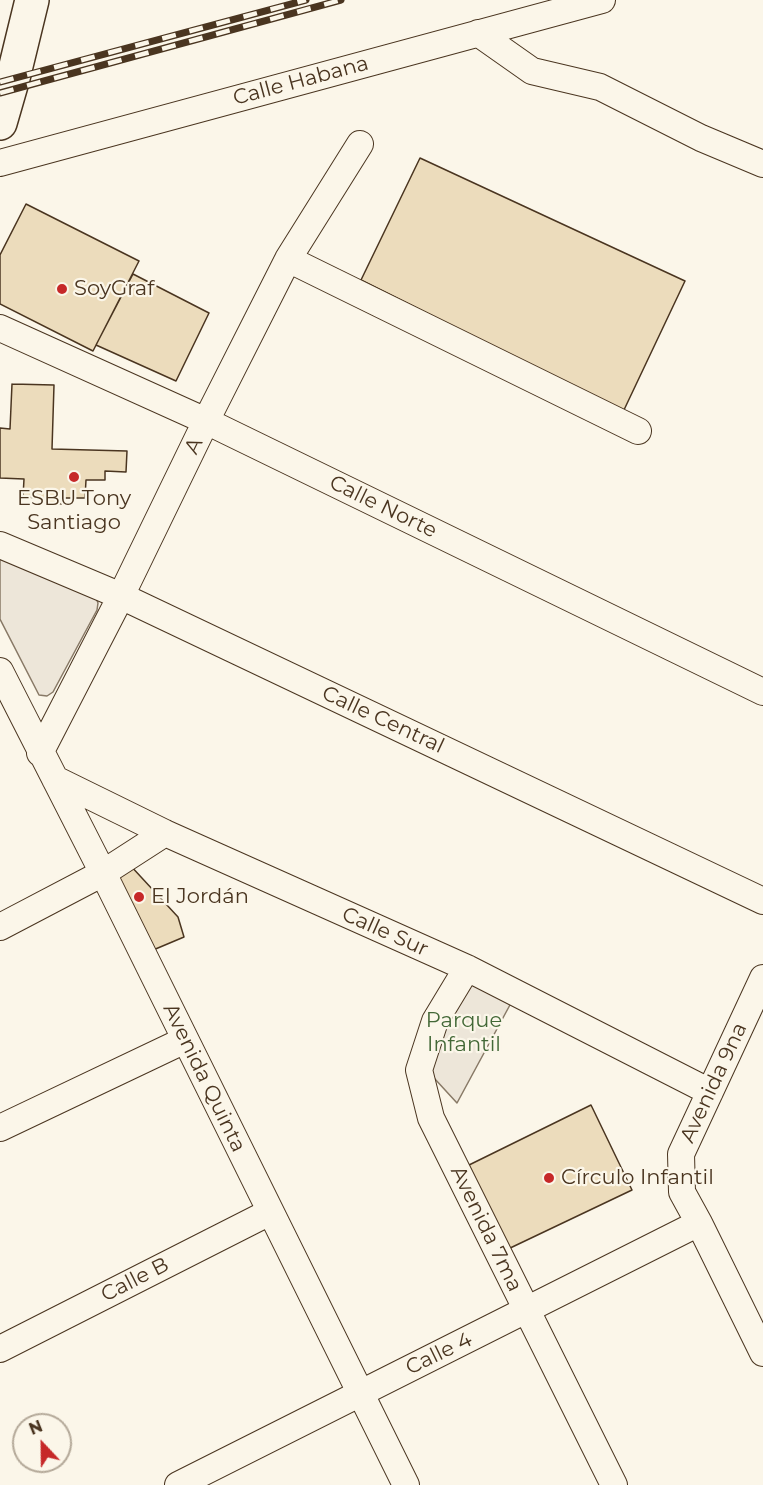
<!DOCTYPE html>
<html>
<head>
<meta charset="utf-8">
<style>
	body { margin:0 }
	#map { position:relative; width:763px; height:1485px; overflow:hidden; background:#fbf6e9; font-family:Montserrat,sans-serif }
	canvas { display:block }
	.north { position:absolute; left:12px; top:1413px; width:60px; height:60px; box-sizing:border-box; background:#fbf6e9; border:2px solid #b4a999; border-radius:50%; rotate:338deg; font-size:16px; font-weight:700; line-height:24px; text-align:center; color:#4a3520 }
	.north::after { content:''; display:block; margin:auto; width:21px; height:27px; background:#c62828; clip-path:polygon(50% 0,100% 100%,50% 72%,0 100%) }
</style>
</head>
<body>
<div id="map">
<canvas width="763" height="1485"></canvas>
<div class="north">N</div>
</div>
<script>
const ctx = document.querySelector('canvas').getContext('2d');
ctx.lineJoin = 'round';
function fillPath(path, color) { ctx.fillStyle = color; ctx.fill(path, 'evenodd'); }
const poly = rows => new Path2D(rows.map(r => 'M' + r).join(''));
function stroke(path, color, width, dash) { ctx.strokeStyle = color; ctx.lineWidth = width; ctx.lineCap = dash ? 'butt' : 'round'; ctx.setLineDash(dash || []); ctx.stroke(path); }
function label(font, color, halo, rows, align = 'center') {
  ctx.font = font + ' Montserrat,sans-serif'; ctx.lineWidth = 4.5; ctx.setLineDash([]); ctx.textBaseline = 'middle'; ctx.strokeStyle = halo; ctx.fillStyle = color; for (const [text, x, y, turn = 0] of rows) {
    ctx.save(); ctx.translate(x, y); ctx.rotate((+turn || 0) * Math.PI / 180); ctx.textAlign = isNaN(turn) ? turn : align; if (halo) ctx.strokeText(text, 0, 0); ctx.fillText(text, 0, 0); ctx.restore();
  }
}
const green = poly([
	[0,553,96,598,98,603,97,610,53,692,47,696,39,695,0,619,0,553],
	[466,976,511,1003,457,1103,423,1066,466,976]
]);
const building = poly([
	[420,158,685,281,623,412,361,280,420,158],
	[26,204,139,261,93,351,0,304,0,255,26,204],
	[133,274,209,313,176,381,96,345,133,274],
	[12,384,54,385,52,449,127,451,126,472,105,471,105,480,86,480,85,498,64,498,64,504,43,503,43,498,23,497,24,479,0,478,0,428,10,429,12,384],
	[129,864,178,917,184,937,146,953,110,876,129,864],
	[591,1105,632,1190,506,1250,467,1166,591,1105]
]);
const minor = poly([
	[478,33,532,71,600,87,701,138,763,164],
	[0,163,602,0],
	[288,259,638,431],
	[0,328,206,421,763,692],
	[0,545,121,596,763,901],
	[0,671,103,873,406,1485],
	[40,753,121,596,206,421,288,259,360,144],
	[55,779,165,833,467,968,710,1092],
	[0,927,103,873,165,833],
	[467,968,435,1021,419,1070,431,1118,614,1485],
	[763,978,681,1154,682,1192,699,1223,763,1353],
	[0,1128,185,1040],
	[0,1349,270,1212],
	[178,1485,699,1223]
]);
const major = poly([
	[0,123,13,78,32,0]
]);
const rail = poly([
	[0,82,306,0],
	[0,93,341,0]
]);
const markers = [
	[62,289,6,"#c62828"],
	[74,477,6,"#c62828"],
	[139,897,6,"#c62828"],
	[549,1178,6,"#c62828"]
];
const streetNames = [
	["Calle Habana",301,81,-15],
	["A",194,446,-64],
	["Calle Norte",383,507,26],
	["Calle Central",383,720,25],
	["Calle Sur",385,932,24],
	["Avenida Quinta",204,1078,64],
	["Avenida 9na",714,1083,-65],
	["Avenida 7ma",486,1229,64],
	["Calle B",135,1280,-27],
	["Calle 4",439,1354,-26]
];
const poiNames = [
	["SoyGraf",74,289],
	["ESBU Tony",74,499,"center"],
	["Santiago",74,523,"center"],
	["El Jordán",151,897],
	["Círculo Infantil",561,1178]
];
const parkNames = [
	["Parque",464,1021],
	["Infantil",464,1045]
];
fillPath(green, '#ede6d9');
stroke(green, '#887966', 1.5);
fillPath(building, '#ecdcbc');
stroke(building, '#4a3520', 1.5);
stroke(minor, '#4a3520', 28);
stroke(major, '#4a3520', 36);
stroke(minor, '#fbf6e9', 26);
stroke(major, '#fbf6e9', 33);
stroke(rail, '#4a3520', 7);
stroke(rail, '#fbf6e9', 4.5, [14]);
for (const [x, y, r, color] of markers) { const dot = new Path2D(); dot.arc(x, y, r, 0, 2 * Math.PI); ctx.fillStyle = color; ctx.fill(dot); stroke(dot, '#fbf6e9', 2); }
label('21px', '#4a3520', '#fbf6e9', streetNames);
label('21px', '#4a3520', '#fbf6e9', poiNames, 'left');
label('21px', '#436837', '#fbf6e9', parkNames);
</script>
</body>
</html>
